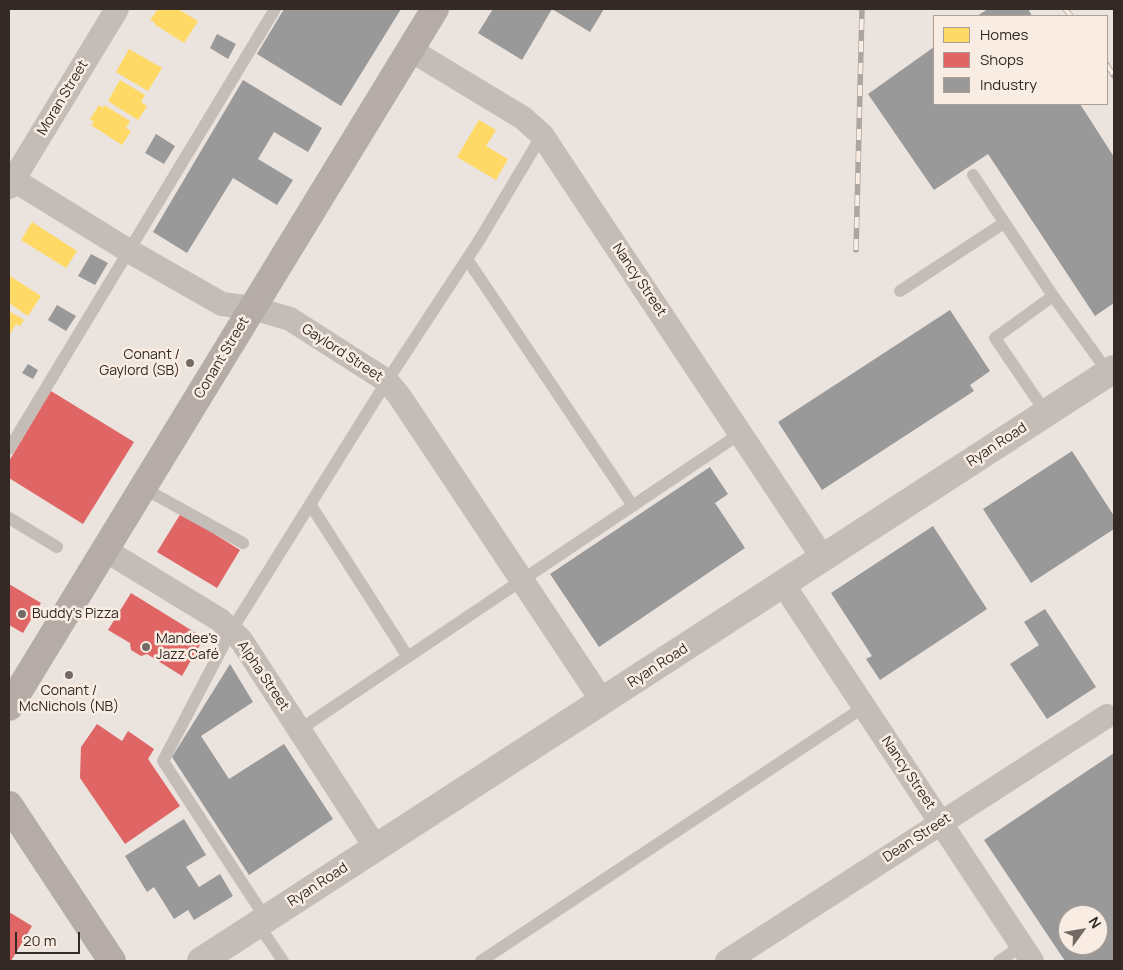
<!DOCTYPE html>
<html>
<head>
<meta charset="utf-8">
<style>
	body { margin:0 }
	#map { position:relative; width:1123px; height:970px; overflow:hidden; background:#ebe3dd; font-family:Manrope,sans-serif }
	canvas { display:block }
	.frame { position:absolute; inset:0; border:10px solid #342925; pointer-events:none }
	.legend { position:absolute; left:933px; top:15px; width:175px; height:90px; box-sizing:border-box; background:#f9ede3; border:1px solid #aa9f97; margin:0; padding:6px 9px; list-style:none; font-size:15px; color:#342925 }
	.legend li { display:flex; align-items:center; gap:10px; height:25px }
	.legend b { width:25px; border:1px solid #aa9f97 }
	.north { position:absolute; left:1058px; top:905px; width:50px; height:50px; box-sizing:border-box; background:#f9ede3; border:1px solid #aa9f97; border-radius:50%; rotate:58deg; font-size:14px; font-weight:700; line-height:20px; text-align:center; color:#342925 }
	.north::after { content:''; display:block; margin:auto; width:18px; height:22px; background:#746a65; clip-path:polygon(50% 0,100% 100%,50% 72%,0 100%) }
	.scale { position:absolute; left:15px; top:932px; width:65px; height:22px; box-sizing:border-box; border:2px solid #342925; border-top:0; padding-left:6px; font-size:15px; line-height:18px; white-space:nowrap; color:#342925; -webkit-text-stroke:4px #f9ede3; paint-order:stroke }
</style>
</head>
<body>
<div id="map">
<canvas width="1123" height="970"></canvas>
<div class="frame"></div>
<ul class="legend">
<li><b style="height:14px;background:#ffd966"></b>Homes</li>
<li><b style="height:14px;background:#e06666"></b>Shops</li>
<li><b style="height:14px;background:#999"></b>Industry</li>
</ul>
<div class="north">N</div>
<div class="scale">20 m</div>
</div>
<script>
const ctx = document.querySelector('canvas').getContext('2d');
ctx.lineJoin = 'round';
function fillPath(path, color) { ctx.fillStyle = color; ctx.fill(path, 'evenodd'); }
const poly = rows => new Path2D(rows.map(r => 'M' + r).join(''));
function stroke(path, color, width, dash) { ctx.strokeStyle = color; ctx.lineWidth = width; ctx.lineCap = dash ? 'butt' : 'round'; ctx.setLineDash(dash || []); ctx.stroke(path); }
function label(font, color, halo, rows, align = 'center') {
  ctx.font = font + ' Manrope,sans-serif'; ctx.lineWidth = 5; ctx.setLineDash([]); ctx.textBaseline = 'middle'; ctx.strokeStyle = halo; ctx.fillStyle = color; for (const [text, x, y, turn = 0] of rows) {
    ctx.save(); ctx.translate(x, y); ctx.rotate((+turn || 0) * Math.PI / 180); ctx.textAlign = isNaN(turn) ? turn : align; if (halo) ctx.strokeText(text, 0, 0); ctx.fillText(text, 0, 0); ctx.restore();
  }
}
const homes = poly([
	[158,9,178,9,198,21,184,43,154,24,155,22,150,20],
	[129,49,162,68,148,91,116,72],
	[120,80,145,95,141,102,147,106,138,120,108,101],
	[99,105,103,108,104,105,130,121,126,128,131,131,122,145,91,125,94,122,90,119],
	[479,120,496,130,486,146,508,159,496,180,457,157],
	[32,222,77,251,66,268,21,240],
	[10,276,41,296,28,316,9,303],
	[9,311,24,320,20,326,16,324,9,336]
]);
const shops = poly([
	[51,391,134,442,83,524,9,478,9,461],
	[181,513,240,550,217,588,157,552],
	[9,584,41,603,23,633,9,625],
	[131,593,204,638,182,676,147,654,141,656,131,650,130,643,108,630],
	[97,724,122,741,128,731,154,749,148,759,180,806,125,844,80,778,81,747],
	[9,912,32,926,11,961,9,961]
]);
const industry = poly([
	[284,9,401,9,341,106,257,54],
	[493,9,604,9,590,32,552,9,522,60,478,33],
	[988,9,1028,9,1032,16,977,16],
	[217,34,236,44,228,59,210,48],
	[934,47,934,104,1080,104,1114,157,1114,303,1095,316,988,154,934,190,868,94],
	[243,80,322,128,308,152,274,132,258,159,293,180,277,205,233,178,187,253,153,232],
	[156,134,175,146,164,164,145,153],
	[91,254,108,263,95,285,78,276],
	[57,305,76,316,66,331,48,320],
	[950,310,990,371,970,385,974,391,822,490,778,422],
	[28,364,38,370,33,379,22,373],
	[1072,451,1114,516,1114,529,1031,583,983,509],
	[710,467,728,494,715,503,745,548,599,647,550,574],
	[933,526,987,609,880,680,866,659,872,656,831,593],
	[1045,609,1096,687,1047,719,1010,664,1039,645,1024,622],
	[230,664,253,702,201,736,229,779,284,744,333,819,249,875,172,757],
	[1114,753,1114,961,1065,961,984,840],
	[1068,915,1098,915,1098,945,1068,945],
	[184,819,206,855,186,867,199,887,220,874,233,896,194,920,188,910,174,919,154,887,147,892,125,856]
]);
const service = poly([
	[973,175,1053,296,1108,372],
	[467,259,633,506],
	[900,291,1004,223],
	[1046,413,995,338,1053,296],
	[9,449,275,9],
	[143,488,243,543],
	[310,504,408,657],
	[9,518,57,547],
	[299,730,741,433],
	[266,919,163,761,231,631,387,381,480,239,542,135],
	[258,924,283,961],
	[481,961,864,707],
	[999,961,1022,946]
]);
const minor = poly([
	[409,49,523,118,542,135,823,558],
	[9,177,129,251,222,304,253,308,290,319,387,381,400,397,603,702],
	[9,187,117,9],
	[105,550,220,620,241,640,376,848],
	[783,584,1032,961],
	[727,961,1107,716]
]);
const tertiary = poly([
	[201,961,1114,369]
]);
const secondary = poly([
	[9,707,435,9],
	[9,805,112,961]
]);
const rail = poly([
	[1065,9,1071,16],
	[1107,65,1114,76],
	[856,250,862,9]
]);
const markers = [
	[190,363,5,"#746a65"],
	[22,614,5,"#746a65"],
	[146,647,5,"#746a65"],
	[69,675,5,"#746a65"]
];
const streetNames = [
	["Moran Street",63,98,-59],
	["Nancy Street",639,280,56],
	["Gaylord Street",342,353,33],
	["Conant Street",222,358,-59],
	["Ryan Road",997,445,-33],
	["Ryan Road",658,666,-33],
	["Alpha Street",263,676,56],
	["Nancy Street",908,773,56],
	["Dean Street",917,838,-33],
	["Ryan Road",318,885,-33]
];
const poiNames = [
	["Conant /",180,355,"right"],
	["Gaylord (SB)",180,371,"right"],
	["Buddy's Pizza",32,614],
	["Mandee's",156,639],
	["Jazz Café",156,655],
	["Conant /",69,691,"center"],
	["McNichols (NB)",69,707,"center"]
];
fillPath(homes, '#ffd966');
fillPath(shops, '#e06666');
fillPath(industry, '#999');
stroke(service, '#c4bcb7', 12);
stroke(minor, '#c4bcb7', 24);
stroke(tertiary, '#c4bcb7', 28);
stroke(secondary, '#b5aca7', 28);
stroke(rail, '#aca5a1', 5.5);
stroke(rail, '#f9ede3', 4, [11]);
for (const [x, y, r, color] of markers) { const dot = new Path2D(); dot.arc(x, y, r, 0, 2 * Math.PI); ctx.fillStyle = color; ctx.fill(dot); stroke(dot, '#f9ede3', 2); }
label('14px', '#342925', '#f9ede3', streetNames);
label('14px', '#342925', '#f9ede3', poiNames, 'left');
</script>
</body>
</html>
